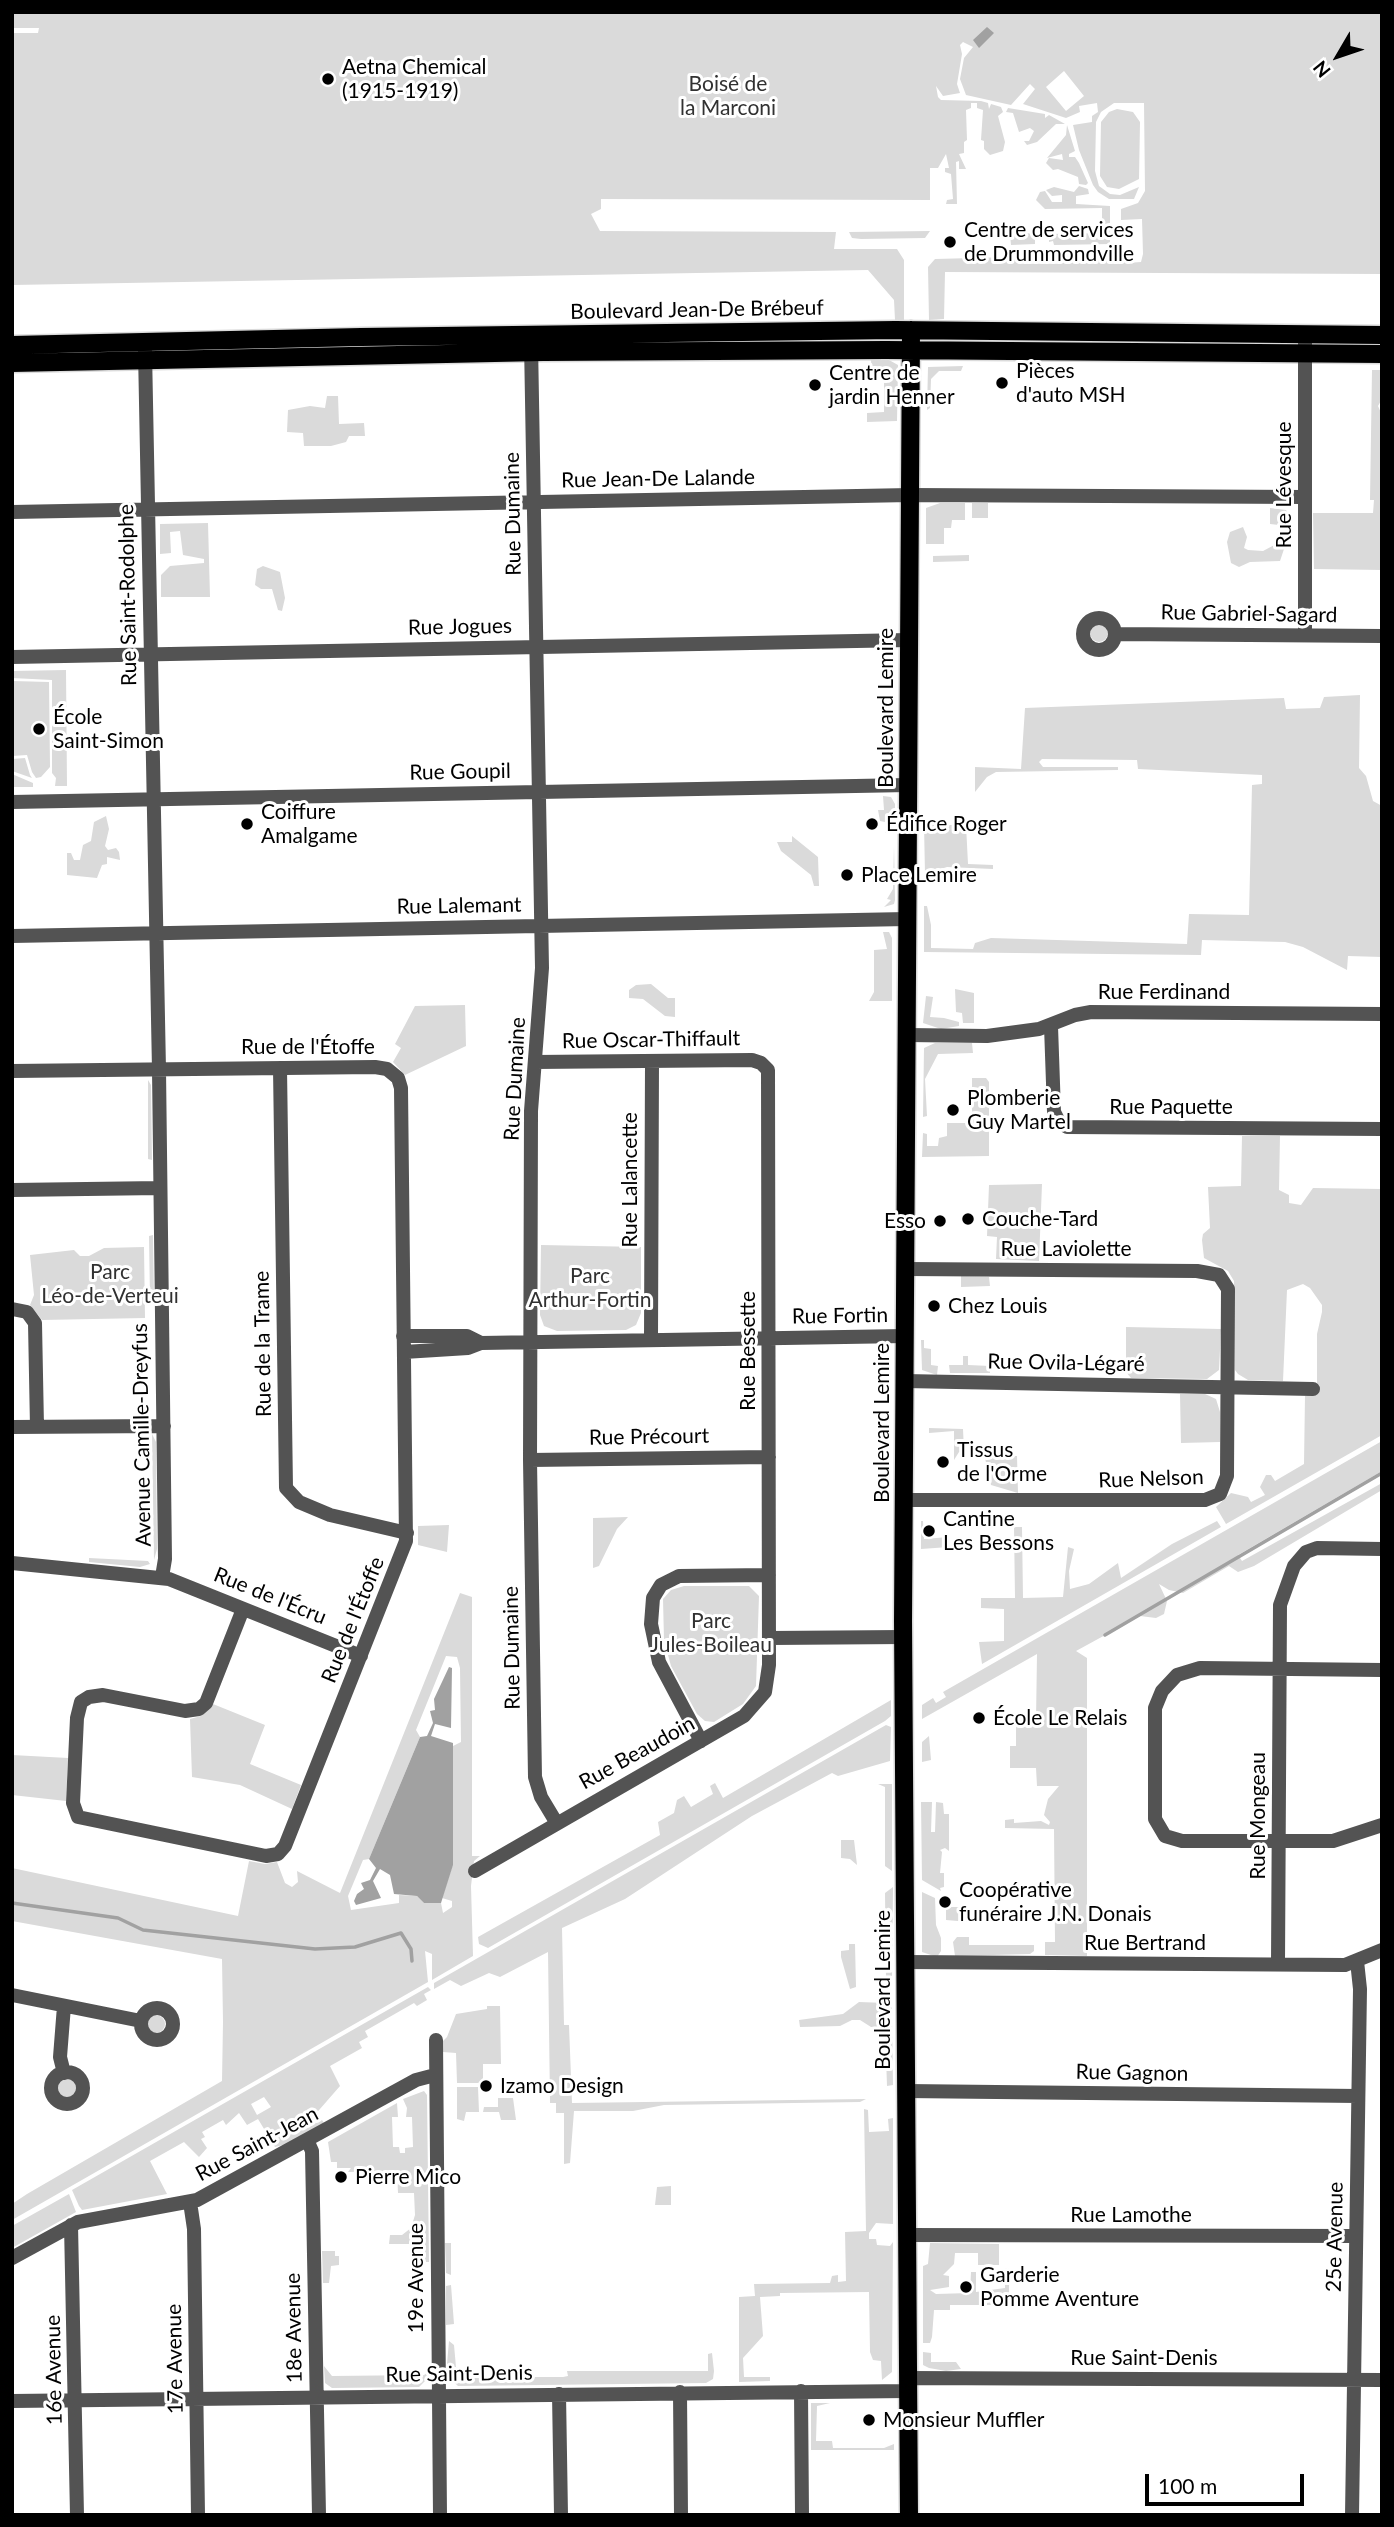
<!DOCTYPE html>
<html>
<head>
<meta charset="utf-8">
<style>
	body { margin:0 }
	#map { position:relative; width:1394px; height:2527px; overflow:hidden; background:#fff; font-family:Lato,sans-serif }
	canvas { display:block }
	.frame { position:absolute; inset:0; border:14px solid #000; pointer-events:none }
	.north { position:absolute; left:1303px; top:21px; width:70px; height:70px; -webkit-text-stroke:5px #fff; paint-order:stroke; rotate:231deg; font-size:19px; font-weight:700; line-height:28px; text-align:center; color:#000 }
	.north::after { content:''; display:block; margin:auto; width:24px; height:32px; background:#000; clip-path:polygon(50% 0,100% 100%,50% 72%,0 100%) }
	.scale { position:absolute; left:1145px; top:2474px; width:159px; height:32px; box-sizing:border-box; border:4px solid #000; border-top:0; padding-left:9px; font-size:21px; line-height:24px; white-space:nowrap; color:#000; -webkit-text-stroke:5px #fff; paint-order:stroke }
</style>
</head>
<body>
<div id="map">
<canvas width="1394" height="2527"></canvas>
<div class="frame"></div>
<div class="north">N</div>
<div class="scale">100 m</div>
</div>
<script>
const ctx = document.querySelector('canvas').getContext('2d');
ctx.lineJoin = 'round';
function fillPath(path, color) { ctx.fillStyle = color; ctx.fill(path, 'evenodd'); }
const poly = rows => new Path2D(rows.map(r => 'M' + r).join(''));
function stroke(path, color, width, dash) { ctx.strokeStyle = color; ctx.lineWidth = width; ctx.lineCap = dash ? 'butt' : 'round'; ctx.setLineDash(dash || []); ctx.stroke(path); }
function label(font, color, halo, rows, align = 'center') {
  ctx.font = font + ' Lato,sans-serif'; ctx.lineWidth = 6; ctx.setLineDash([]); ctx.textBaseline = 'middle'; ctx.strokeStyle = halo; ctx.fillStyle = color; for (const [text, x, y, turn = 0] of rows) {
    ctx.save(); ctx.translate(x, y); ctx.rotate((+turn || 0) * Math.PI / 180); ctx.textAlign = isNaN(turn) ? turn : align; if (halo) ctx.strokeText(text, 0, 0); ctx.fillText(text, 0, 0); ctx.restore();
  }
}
const green = poly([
	[12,12,1382,12,1382,274,945,272,944,319,929,320,928,267,935,259,1127,254,1127,263,1141,262,1143,254,1142,219,1121,220,1121,209,1138,203,1145,191,1144,103,1114,103,1101,112,1096,122,1095,171,1099,186,1110,194,1120,195,1139,187,1134,199,1109,199,1098,192,1093,185,1079,150,1073,125,1092,122,1092,116,1098,112,1097,103,1079,106,1080,112,1066,118,1023,104,1035,89,1030,84,1011,105,966,95,960,79,964,58,973,47,963,42,960,45,962,54,957,84,960,93,943,96,936,86,938,97,941,100,981,101,988,103,989,109,991,104,1001,107,1003,112,998,116,1005,142,1003,151,990,155,984,149,984,141,981,140,983,110,977,108,977,103,971,103,971,108,966,110,967,140,964,142,964,153,959,154,966,169,959,169,959,161,956,162,957,204,946,204,947,200,953,199,951,174,945,172,945,168,949,168,946,154,938,168,930,168,930,200,601,199,601,209,591,214,600,231,836,232,834,249,897,249,904,260,904,320,895,320,894,300,868,270,12,285,12,33,38,33,39,28,12,28],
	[1064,71,1084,96,1066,111,1046,87],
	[1008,108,1045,114,1045,118,1049,115,1065,124,1056,124,1037,142,1027,145,1024,141,1029,141,1034,131,1030,128,1019,132,1013,113,1006,112],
	[1117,109,1133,112,1140,122,1139,179,1119,189,1107,187,1100,176,1101,122,1109,112],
	[1067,125,1075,151,1069,154,1069,157,1075,157,1079,163,1088,183,1086,185,1079,184,1078,177,1058,169,1053,170,1046,163,1049,158,1063,160,1062,154,1047,158,1066,135],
	[1079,186,1088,189,1089,194,1076,196,1076,204,1110,206,1110,244,1054,245,1053,241,1049,242,1049,234,1102,233,1102,208,1045,209,1036,200,1040,192,1045,191,1052,202,1062,202,1062,195,1052,196,1046,190,1054,187,1074,192],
	[930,231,925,238,861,239,852,238,849,232],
	[1025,233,1035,234,1035,244,1011,245,1010,234],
	[888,338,889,342,571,346,544,341],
	[1108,339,1295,342,1293,346,1043,345],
	[871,360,889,360,898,365,897,421,867,422,867,413,884,412,884,379,872,378],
	[963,366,961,371,939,371,931,379,930,408,927,410,928,367],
	[1372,370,1382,370,1382,399,1378,406,1382,415,1382,570,1314,569,1313,513,1373,513,1374,500,1370,500],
	[327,396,338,396,339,424,364,423,365,436,349,436,346,442,331,446,304,446,303,433,287,432,288,410,310,406,325,408],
	[940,503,965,503,965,520,952,520,951,528,944,528,944,544,926,544,926,508],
	[972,503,988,503,988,518,972,518],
	[1270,508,1286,510,1290,516,1284,536,1279,536,1279,525,1270,524],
	[208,523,210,597,161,597,161,575,170,566,204,563,204,559,183,555,180,531,170,532,171,553,160,554,160,524],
	[1243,527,1247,537,1244,548,1248,550,1263,551,1280,542,1285,546,1280,561,1250,562,1239,567,1231,563,1227,542,1230,532],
	[969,555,969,561,933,562,933,556],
	[263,566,280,572,285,598,282,611,278,610,272,589,261,589,255,585,257,569],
	'1090 633a9 9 0 1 1 18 0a9 9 0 1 1-18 0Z',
	[66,670,67,786,55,786,56,778,52,773,52,680,12,678,12,671],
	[12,681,49,682,50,767,41,777,36,778,32,772,27,755,12,756],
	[1360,695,1359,768,1366,776,1373,801,1382,806,1382,957,1348,956,1347,970,1303,947,1285,942,1202,940,1201,955,924,952,924,906,927,906,931,925,931,948,973,949,975,943,991,938,1187,944,1189,914,1249,915,1252,785,1262,784,1262,775,1138,769,1137,760,1042,759,1039,762,1043,767,1118,767,1118,770,996,772,987,777,975,792,975,767,1021,769,1025,708,1284,698,1286,709,1320,708,1324,697],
	[25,758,30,775,32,778,12,771,12,759],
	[12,774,33,783,33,787,12,787],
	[883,796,891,797,895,804,895,833,885,833,885,822,880,821,878,810,884,810],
	[106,816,109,829,105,846,108,850,116,848,119,852,120,860,107,857,107,864,102,865,97,878,67,875,67,853,71,853,74,860,80,860,83,845,91,841,94,822],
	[924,825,966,825,968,864,993,865,993,869,947,867,925,874],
	[792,836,818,857,819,886,814,886,811,875,781,851,777,842,792,842],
	[894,846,895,900,894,904,884,907,891,900,887,899,893,889],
	[883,932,889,932,892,938,892,1001,869,1001,874,992,874,950,887,949],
	[651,984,668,998,675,998,675,1017,665,1016,643,999,629,998,629,990,636,985],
	[955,989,974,993,974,1023,963,1023,962,1013,956,1012],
	[926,996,933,997,930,1017,944,1018,959,1022,959,1026,941,1029,923,1023],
	[465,1005,466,1046,405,1075,393,1062,401,1048,395,1044,415,1006],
	[935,1043,972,1043,973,1053,938,1054,925,1079,927,1116,923,1117,924,1048],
	[972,1078,986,1078,989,1082,989,1156,922,1157,923,1133,927,1134,927,1146,938,1146,939,1138,947,1136,947,1123,972,1123],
	[148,1080,151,1085,152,1160,148,1159],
	[1242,1136,1280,1136,1279,1190,1289,1195,1289,1203,1301,1205,1313,1188,1382,1189,1382,1435,1226,1524,1216,1507,1231,1493,1248,1497,1251,1502,1265,1495,1260,1487,1266,1475,1271,1475,1275,1481,1304,1464,1305,1396,1317,1392,1317,1334,1322,1312,1322,1305,1310,1288,1303,1284,1287,1290,1283,1381,1248,1380,1238,1374,1235,1370,1234,1281,1228,1271,1204,1258,1202,1240,1203,1234,1210,1228,1208,1187,1241,1186],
	[1042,1184,1039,1261,996,1259,997,1237,987,1236,989,1185],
	[153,1235,154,1299,150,1298,149,1236],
	[541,1245,641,1247,641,1313,636,1325,626,1330,557,1331,544,1326,540,1315],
	[144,1247,145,1318,42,1320,30,1305,34,1295,30,1255,74,1250,80,1256,89,1256,104,1248],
	[961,1276,989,1277,990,1286,961,1287],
	[1126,1327,1221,1329,1219,1370,1207,1379,1131,1378,1126,1372],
	[921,1340,924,1340,924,1348,931,1349,931,1365,938,1366,937,1375,922,1370],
	[963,1356,968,1356,968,1365,990,1366,990,1373,950,1373,949,1365,963,1365],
	[1180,1394,1205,1394,1216,1399,1220,1412,1220,1442,1181,1443],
	[929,1428,963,1429,964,1451,959,1452,954,1460,954,1431,929,1433],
	[152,1434,156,1442,157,1549,154,1560],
	[1382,1441,1382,1471,1238,1555,1242,1561,1382,1483,1382,1490,1254,1566,1238,1572,1229,1566,1183,1593,1169,1590,1159,1584,1167,1601,1164,1614,1156,1618,1140,1616,1076,1651,1087,1658,1087,1956,1045,1955,1045,1942,1055,1942,1054,1829,1005,1828,1005,1820,1014,1819,1014,1823,1041,1821,1049,1825,1050,1822,1044,1815,1048,1799,1059,1786,1037,1786,1036,1768,1010,1768,1010,1746,1016,1746,1016,1726,1027,1713,1029,1721,1036,1721,1037,1654,922,1719,922,1705,933,1698,936,1703,946,1697,943,1692],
	[979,1455,1017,1456,1018,1493,991,1485,985,1458,979,1458],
	[628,1517,617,1529,599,1566,593,1568,593,1518],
	[921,1521,923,1521,924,1539,949,1537,949,1547,921,1549],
	[1217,1521,1221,1527,982,1664,979,1642,1004,1641,1004,1609,981,1608,981,1598,1015,1598,1014,1527,1022,1527,1023,1598,1063,1597,1068,1547,1074,1549,1069,1571,1070,1589,1089,1584,1118,1563,1121,1578,1172,1544],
	[449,1525,447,1552,418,1545,418,1526],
	[89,1558,148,1561,150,1564,140,1567,89,1562],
	[684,1586,749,1586,759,1596,756,1686,743,1704,714,1722,705,1721,697,1714,671,1666,664,1640,663,1599,671,1590],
	[460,1593,472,1597,472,1856,480,1856,474,1861,471,1886,473,1956,432,1980,432,1954,425,1951,428,1982,12,2220,12,2204,27,2194,222,2081,223,2022,222,1959,12,1921,12,1868,238,1916,249,1861,265,1864,277,1862,285,1883,292,1887,298,1882,297,1871,340,1893],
	[446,1656,457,1657,460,1668,461,1742,453,1746,453,1864,442,1898,452,1901,452,1907,443,1913,441,1903,424,1903,417,1896,399,1895,399,1903,351,1910,348,1896,363,1860,369,1859,420,1737,416,1730],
	[891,1700,891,1716,885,1721,488,1948,479,1944,478,1937,660,1835,658,1822,674,1813,677,1800,684,1796,691,1807,713,1794,710,1786,715,1783,723,1798],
	[213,1704,265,1725,250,1764,301,1785,292,1809,240,1785,192,1777,190,1719,201,1716],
	[886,1725,891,1727,890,1761,838,1776,832,1773,752,1816,625,1899,562,1928,564,2025,569,2025,572,2103,866,2099,860,2102,664,2105,633,2111,574,2111,570,2163,564,2164,564,2113,556,2113,556,2103,550,2103,548,1952,500,1977,489,1973,461,1986,450,1980,434,1989,434,1983],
	[929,1736,931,1760,922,1762,922,1742],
	[12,1755,68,1758,66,1801,12,1795],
	[878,1784,892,1784,892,1871,885,1866,885,1787],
	[921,1802,932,1802,931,1832,935,1832,936,1802,943,1803,944,1814,949,1814,949,1851,945,1848,940,1850,942,1852,940,1873,944,1873,944,1887,940,1888,941,1891,922,1880],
	[841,1840,854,1840,857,1865,850,1859,841,1858],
	[893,1887,892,1980,886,1980,885,1893],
	[922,1892,935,1898,936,1925,941,1938,941,1951,937,1957,922,1952],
	[995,1902,997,1916,969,1916,969,1922,946,1920,946,1907,968,1907,969,1914,994,1914],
	[957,1937,969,1937,969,1945,1034,1945,1034,1951,1030,1954,955,1956,953,1942],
	[849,1944,855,1944,856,1987,850,1989,841,1957,841,1951,849,1950],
	[428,1987,431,1990,424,1994,427,2000,417,2006,414,2003,365,2031,368,2037,359,2042,362,2048,330,2066,340,2086,313,2117,314,2122,322,2120,324,2123,287,2144,275,2147,258,2119,247,2125,239,2113,226,2125,223,2120,202,2132,205,2137,201,2139,207,2148,199,2157,184,2142,150,2161,167,2194,82,2210,79,2206,72,2190],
	[264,2097,271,2107,257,2115,251,2104],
	[859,2002,886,2003,892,2008,892,2014,886,2014,887,2018,892,2018,893,2085,887,2086,885,2028,871,2027,860,2020,852,2020,840,2026,800,2027,799,2020,843,2014],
	[487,2006,500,2006,501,2064,483,2064,483,2081,479,2083,457,2083,456,2053,443,2052,442,2042,447,2037,456,2014,487,2009],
	'147 2024a9 9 0 1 1 18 0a9 9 0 1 1-18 0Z',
	'58 2088a9 9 0 1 1 18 0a9 9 0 1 1-18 0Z',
	[457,2087,478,2087,479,2112,466,2112,464,2121,457,2119],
	[424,2091,427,2095,429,2262,424,2262,425,2244,389,2244,390,2235,402,2235,411,2228,415,2215,414,2193,398,2193,397,2171,348,2172,351,2168,337,2168,337,2162,331,2162,328,2142,397,2103,398,2117,392,2117,393,2147,399,2147,400,2153,405,2153,405,2148,413,2147,412,2117,406,2117,407,2108,403,2099],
	[498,2098,513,2098,516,2120,501,2120,499,2112,483,2112,484,2107,498,2107],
	[864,2109,868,2110,869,2132,889,2131,888,2119,893,2118,893,2224,876,2223,869,2233,869,2239,876,2239,877,2245,890,2246,893,2242,892,2372,882,2380,881,2361,873,2360,870,2352,869,2292,780,2293,780,2296,760,2297,763,2336,743,2358,744,2377,770,2377,770,2381,739,2382,739,2297,755,2296,754,2284,830,2283,832,2276,838,2275,838,2282,846,2281,845,2232,866,2231],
	[671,2186,671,2205,655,2205,657,2187],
	[69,2194,76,2212,12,2248,12,2226],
	[445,2243,451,2243,451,2275,446,2273],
	[930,2243,999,2244,999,2265,978,2265,978,2253,955,2253,954,2264,943,2275,949,2276,949,2287,930,2290,936,2294,970,2293,971,2272,976,2272,976,2292,1005,2288,1005,2269,1009,2268,1009,2305,950,2305,950,2310,934,2310,932,2337,930,2343,923,2343,923,2266,928,2264],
	[322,2251,335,2251,335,2256,339,2256,339,2265,331,2266,329,2283,323,2283],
	[451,2285,454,2324,446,2325,446,2286],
	[449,2341,454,2345,456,2367,478,2377,563,2377,568,2376,567,2371,708,2371,708,2354,712,2353,714,2371,713,2379,706,2383,458,2386,446,2375],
	[923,2352,931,2353,931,2362,956,2362,961,2369,946,2371,929,2368,923,2365],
	[324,2366,332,2376,424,2375,430,2371,430,2376,419,2387,332,2388,325,2383],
	[811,2403,830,2403,817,2406,816,2441,832,2441,833,2448,884,2448,894,2444,894,2450,811,2450]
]);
const water = poly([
	[987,27,994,33,979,48,973,40],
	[449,1667,452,1668,451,1728,435,1724,431,1736,453,1743,453,1865,441,1903,424,1903,417,1896,394,1894,390,1875,380,1869,373,1881,381,1898,356,1905,354,1901,357,1894,364,1889,361,1883,370,1880,376,1868,369,1859,420,1737,427,1736,433,1723,430,1711,435,1710,434,1699]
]);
const stream = poly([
	[1105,1635,1382,1473],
	[12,1903,118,1918,143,1930,315,1949,355,1947,401,1933,411,1949,412,1961]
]);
const minor = poly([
	[531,343,542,968,531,1111,530,1460,535,1777,541,1797,556,1822],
	[145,351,159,1070,165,1559,162,1577],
	[12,512,910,495,1304,497],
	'1083 634a16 16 0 1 1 32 0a16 16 0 1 1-32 0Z',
	[1116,634,1382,636],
	[1305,635,1305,334],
	[12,657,909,640],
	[12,802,908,785],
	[12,936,907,919],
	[1051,1026,1054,1112,1058,1120,1067,1127,1382,1129],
	[907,1035,987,1036,1039,1029,1075,1015,1091,1012,1382,1014],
	[280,1068,286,1488,299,1502,330,1515,407,1533],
	[12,1071,375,1067,387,1069,398,1078,401,1088,406,1541,285,1846,278,1854,266,1856,78,1817,73,1803,77,1718,81,1702,89,1697,103,1695,185,1711,199,1709,206,1703,243,1609],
	[12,1190,160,1188],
	[12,1309,27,1312,35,1323,37,1427],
	[403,1336,467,1336,481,1343],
	[651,1339,652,1062],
	[404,1352,468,1348,481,1343,905,1336],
	[905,1381,1313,1389],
	[12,1427,164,1426],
	[530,1460,769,1457],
	[905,1500,1205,1500,1220,1494,1227,1476,1228,1289,1219,1275,1197,1271,906,1269],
	[12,1563,169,1579,361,1656],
	[770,1638,904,1637],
	[1382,1670,1200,1668,1177,1675,1162,1691,1155,1708,1155,1819,1165,1836,1182,1841,1333,1841,1382,1825],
	[701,1741,659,1662,651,1624,653,1598,661,1585,679,1576,769,1575],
	[475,1871,744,1716,765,1692,769,1665,768,1070,761,1063,752,1060,535,1062],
	[906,1962,1345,1965,1382,1950],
	[1278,1963,1280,1605,1294,1566,1306,1552,1317,1548,1382,1549],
	[12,1995,141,2021],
	'141 2024a16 16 0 1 1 32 0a16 16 0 1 1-32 0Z',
	[436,2040,440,2515],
	'51 2088a16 16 0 1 1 32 0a16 16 0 1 1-32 0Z',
	[64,2073,60,2057,64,2006],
	[906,2091,1358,2096],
	[308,2142,312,2151,319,2515],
	[190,2202,194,2229,198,2515],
	[71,2225,77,2515],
	[906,2235,1356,2236],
	[12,2258,78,2222,197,2200,416,2080,435,2075],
	[907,2378,1382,2380],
	[801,2391,802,2515],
	[680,2392,681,2515],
	[559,2394,561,2515],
	[12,2401,907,2391],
	[1352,2515,1360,1989,1357,1961]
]);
const major = poly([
	[12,345,361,337,895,330,1382,335],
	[12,363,543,352,886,350,1382,354],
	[909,2515,903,1621,911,330]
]);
const markers = [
	[328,79,7,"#000"],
	[950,242,7,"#000"],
	[1002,383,7,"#000"],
	[815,385,7,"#000"],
	[39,729,7,"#000"],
	[247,824,7,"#000"],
	[872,824,7,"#000"],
	[847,875,7,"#000"],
	[953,1110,7,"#000"],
	[968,1219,7,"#000"],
	[940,1221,7,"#000"],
	[934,1306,7,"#000"],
	[943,1462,7,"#000"],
	[929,1531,7,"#000"],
	[979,1718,7,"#000"],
	[945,1902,7,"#000"],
	[486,2086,7,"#000"],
	[341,2177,7,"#000"],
	[966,2287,7,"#000"],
	[869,2420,7,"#000"]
];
const poiNames = [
	["Aetna Chemical",342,67],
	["(1915-1919)",342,91],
	["Centre de services",964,230],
	["de Drummondville",964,254],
	["Pièces",1016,371],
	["d'auto MSH",1016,395],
	["Centre de",829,373],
	["jardin Henner",829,397],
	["École",53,717],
	["Saint-Simon",53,741],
	["Coiffure",261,812],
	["Amalgame",261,836],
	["Édifice Roger",886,824],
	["Place Lemire",861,875],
	["Plomberie",967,1098],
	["Guy Martel",967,1122],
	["Couche-Tard",982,1219],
	["Esso",926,1221,"right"],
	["Chez Louis",948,1306],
	["Tissus",957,1450],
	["de l'Orme",957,1474],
	["Cantine",943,1519],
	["Les Bessons",943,1543],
	["École Le Relais",993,1718],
	["Coopérative",959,1890],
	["funéraire J.N. Donais",959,1914],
	["Izamo Design",500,2086],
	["Pierre Mico",355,2177],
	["Garderie",980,2275],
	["Pomme Aventure",980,2299],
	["Monsieur Muffler",883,2420]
];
const parkNames = [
	["Boisé de",728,84],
	["la Marconi",728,108],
	["Parc",110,1272],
	["Léo-de-Verteui",110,1296],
	["Parc",590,1276],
	["Arthur-Fortin",590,1300],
	["Parc",711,1621],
	["Jules-Boileau",711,1645]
];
const streetNames = [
	["Boulevard Jean-De Brébeuf",697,310,-1],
	["Rue Jean-De Lalande",658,479,-1],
	["Rue Lévesque",1284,485,-90],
	["Rue Dumaine",513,514,-91],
	["Rue Saint-Rodolphe",128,595,-91],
	["Rue Gabriel-Sagard",1249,614,1],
	["Rue Jogues",460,627,-1],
	["Boulevard Lemire",886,708,-90],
	["Rue Goupil",460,772,-1],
	["Rue Lalemant",459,906,-1],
	["Rue Ferdinand",1164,992],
	["Rue Oscar-Thiffault",651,1040,-1],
	["Rue de l'Étoffe",308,1047],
	["Rue Dumaine",515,1079,-87],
	["Rue Paquette",1171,1107],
	["Rue Lalancette",630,1180,-90],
	["Rue Laviolette",1066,1249],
	["Rue Fortin",840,1316,-1],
	["Rue de la Trame",263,1344,-91],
	["Rue Bessette",748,1351,-90],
	["Rue Ovila-Légaré",1066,1363,1],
	["Boulevard Lemire",882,1423,-90],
	["Avenue Camille-Dreyfus",142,1435,-91],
	["Rue Précourt",649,1437,-1],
	["Rue Nelson",1151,1479,-2],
	["Rue de l'Écru",270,1596,22],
	["Rue de l'Étoffe",353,1620,-68],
	["Rue Dumaine",512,1648,-91],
	["Rue Beaudoin",637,1753,-29],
	["Rue Mongeau",1258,1816,-90],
	["Rue Bertrand",1145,1943],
	["Boulevard Lemire",883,1990,-90],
	["Rue Gagnon",1132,2073,1],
	["Rue Saint-Jean",257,2144,-28],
	["Rue Lamothe",1131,2215],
	["25e Avenue",1335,2237,-89],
	["19e Avenue",416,2278,-90],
	["18e Avenue",294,2328,-91],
	["Rue Saint-Denis",1144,2358],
	["17e Avenue",175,2359,-91],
	["16e Avenue",54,2370,-91],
	["Rue Saint-Denis",459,2374,-1]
];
fillPath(green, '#dadada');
fillPath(water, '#a1a1a1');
stroke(stream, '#a1a1a1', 3.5);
stroke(major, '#dbdbdb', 21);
stroke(minor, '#535353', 14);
stroke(major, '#000', 18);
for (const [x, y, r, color] of markers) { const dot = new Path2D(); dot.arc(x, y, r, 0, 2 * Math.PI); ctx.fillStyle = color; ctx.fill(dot); stroke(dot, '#fff', 2.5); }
label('21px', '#000', '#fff', poiNames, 'left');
label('21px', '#313131', '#fff', parkNames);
label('21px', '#000', '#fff', streetNames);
</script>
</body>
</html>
